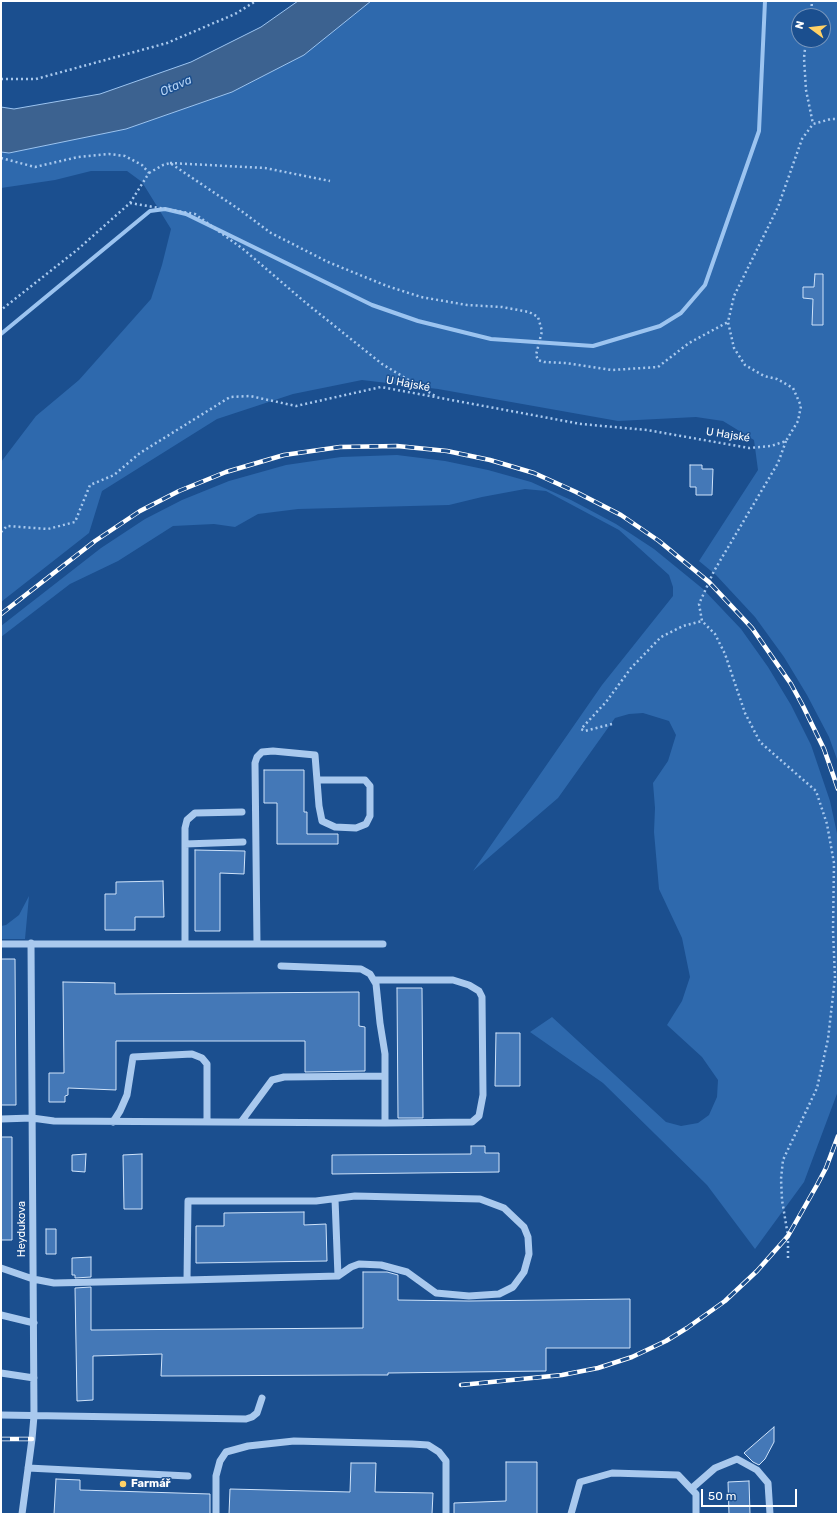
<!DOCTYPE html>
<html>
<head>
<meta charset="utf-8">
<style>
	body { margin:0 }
	#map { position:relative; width:839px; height:1515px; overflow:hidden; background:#1b4f8f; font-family:Rubik,sans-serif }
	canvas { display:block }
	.frame { position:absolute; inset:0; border:2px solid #fff; pointer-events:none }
	.north { position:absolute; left:791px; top:8px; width:40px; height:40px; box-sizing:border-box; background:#1b4f8f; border:1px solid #7695bc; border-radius:50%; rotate:285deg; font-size:11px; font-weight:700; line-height:16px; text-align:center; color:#fff }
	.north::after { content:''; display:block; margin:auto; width:14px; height:18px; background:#ffd166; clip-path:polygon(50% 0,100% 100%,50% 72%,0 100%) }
	.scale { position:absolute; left:701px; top:1489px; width:96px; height:18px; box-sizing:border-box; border:2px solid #fff; border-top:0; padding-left:5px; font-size:12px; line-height:14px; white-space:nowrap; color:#fff; -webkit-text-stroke:3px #1b4f8f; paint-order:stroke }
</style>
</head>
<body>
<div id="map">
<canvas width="839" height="1515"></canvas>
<div class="frame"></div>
<div class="north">N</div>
<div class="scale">50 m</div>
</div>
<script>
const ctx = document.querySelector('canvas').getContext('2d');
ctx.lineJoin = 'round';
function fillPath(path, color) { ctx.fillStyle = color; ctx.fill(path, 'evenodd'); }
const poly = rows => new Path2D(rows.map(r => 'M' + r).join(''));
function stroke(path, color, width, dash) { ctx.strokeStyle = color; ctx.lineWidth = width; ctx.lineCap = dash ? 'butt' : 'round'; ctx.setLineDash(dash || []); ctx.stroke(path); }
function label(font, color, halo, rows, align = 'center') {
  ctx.font = font + ' Rubik,sans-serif'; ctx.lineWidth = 3; ctx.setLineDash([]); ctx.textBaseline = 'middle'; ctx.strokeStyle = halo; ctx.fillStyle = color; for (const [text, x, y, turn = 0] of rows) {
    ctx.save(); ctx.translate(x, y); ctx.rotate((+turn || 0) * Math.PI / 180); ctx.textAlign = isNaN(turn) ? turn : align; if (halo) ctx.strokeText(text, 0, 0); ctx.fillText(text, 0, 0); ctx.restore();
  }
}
const green = poly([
	[371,1,838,1,838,762,829,737,807,695,784,657,755,617,716,575,699,561,758,470,754,440,723,421,696,417,618,421,438,389,362,380,293,394,217,419,102,491,89,533,1,602,1,462,36,416,79,380,151,299,162,265,171,229,142,182,127,171,91,171,55,180,1,188,1,152,9,153,126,129,232,92,304,55],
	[799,16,823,16,823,40,799,40],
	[397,455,445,461,488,470,531,482,571,500,616,524,654,549,703,589,741,629,768,667,791,705,811,745,830,801,838,838,838,1091,804,1182,755,1249,707,1185,603,1083,530,1032,552,1017,666,1122,681,1126,698,1123,709,1115,717,1097,718,1080,702,1057,667,1025,682,1001,690,977,682,938,659,889,654,832,655,808,653,783,668,761,676,735,669,721,643,713,629,714,615,718,558,798,473,871,602,685,673,596,673,587,669,575,619,530,546,491,525,489,482,497,449,505,298,509,258,514,235,527,214,524,173,526,118,561,70,584,1,637,1,626,101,548,145,519,182,500,229,481,286,465,341,457],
	[29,896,25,939,1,939,1,926,6,925,19,915]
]);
const water = poly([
	[298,1,371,1,304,55,232,92,126,129,9,153,1,152,1,107,14,109,100,94,191,62,261,27,298,1]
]);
const stream = poly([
	[1,334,150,211,165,209,186,214,372,305,418,321,491,339,593,346,660,326,681,313,705,285,759,131,765,1]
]);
const building = poly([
	[815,274,823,274,823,325,812,325,813,299,803,298,803,287,814,287,815,274],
	[690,465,702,465,702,469,713,469,712,495,696,495,696,487,690,487,690,465],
	[264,770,304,770,304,812,307,812,307,834,338,834,338,844,277,844,277,803,264,803,264,770],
	[195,850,245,851,244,874,220,873,220,931,195,931,195,850],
	[163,881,164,917,135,917,135,930,105,930,105,894,116,894,116,882,163,881],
	[1,959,15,959,16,1105,1,1105,1,959],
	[63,982,115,983,115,994,359,992,359,1026,365,1027,365,1071,305,1072,305,1041,116,1041,116,1090,68,1088,68,1095,65,1096,65,1102,49,1102,49,1073,64,1073,63,982],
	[397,988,422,988,423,1118,398,1118,397,988],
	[496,1033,520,1033,520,1086,495,1086,496,1033],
	[1,1137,12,1137,12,1240,1,1240,1,1137],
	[471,1146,485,1146,485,1153,499,1153,499,1172,332,1174,332,1155,471,1154,471,1146],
	[86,1154,85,1172,72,1171,72,1155,86,1154],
	[142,1154,142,1209,124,1209,123,1155,142,1154],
	[304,1212,304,1225,326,1224,327,1261,196,1263,196,1226,224,1226,224,1213,304,1212],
	[46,1229,56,1229,56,1254,46,1254,46,1229],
	[91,1257,91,1277,75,1278,75,1275,72,1275,72,1258,91,1257],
	[363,1272,387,1272,398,1275,398,1300,469,1301,630,1299,630,1348,546,1348,546,1371,388,1373,388,1375,363,1375,161,1376,162,1354,93,1356,93,1400,77,1401,75,1288,91,1287,91,1330,363,1328,363,1272],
	[774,1427,774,1442,765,1459,759,1465,753,1462,744,1453,774,1427],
	[506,1462,537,1462,537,1514,454,1514,454,1503,506,1501,506,1462],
	[351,1463,376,1463,375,1492,433,1493,432,1514,229,1514,230,1489,350,1492,351,1463],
	[56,1479,80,1480,80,1490,210,1494,210,1514,54,1514,56,1479],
	[749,1481,750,1514,729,1514,728,1482,749,1481]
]);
const path = poly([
	[811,16,812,1],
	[806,40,804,58,806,90,813,124],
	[1,79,36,79,167,43,235,14,256,1],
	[1,158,35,167,78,157,109,154,125,156,142,165,149,173,130,203,77,250,1,310],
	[170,163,265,168,330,181],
	[149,173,163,165,170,163,240,210,271,233,328,262,387,286,421,297,467,305,502,307,529,312,538,317,542,331,536,355,538,360,544,362,566,363,612,370,658,367,689,343,728,322],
	[130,203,195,214,243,249,306,303,382,364,437,397],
	[786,441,778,463,714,571,699,604,702,621,715,634,725,654,745,713,760,742,816,791,827,824,834,863,833,930,835,978,828,1039,817,1088,783,1160,781,1179,782,1200,788,1236,788,1260],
	[1,532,7,526,48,529,75,522,90,485,114,475,140,453,230,397,250,396,296,406,381,387,581,424,647,430,749,448,771,446,786,441,798,421,801,406,793,388,777,379,764,376,745,365,734,348,728,322,734,296,778,207,802,139,813,124,831,119,838,119],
	[612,724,585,731,581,729,606,702,631,668,661,637,683,626,702,621]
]);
const minor = poly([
	[185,844,243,842],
	[1,944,383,944],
	[185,944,185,828,187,820,195,813,242,812],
	[257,944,255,763,257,757,262,752,273,751,315,755,319,806,322,821,335,827,356,828,366,824,370,816,370,786,365,780,317,780],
	[374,980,453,980,469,985,479,991,482,997,483,1095,479,1116,472,1122,385,1123],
	[1,1119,32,1118,54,1121,385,1123,385,1054,380,1023,376,984,370,974,361,969,281,966],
	[113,1122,120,1111,127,1095,133,1057,192,1054,202,1058,207,1064,207,1122],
	[241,1122,272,1080,284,1077,385,1076],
	[335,1199,338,1276],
	[1,1268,33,1279,54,1283,187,1280,338,1276,351,1267,359,1264,381,1265,407,1272,436,1293,469,1296,499,1294,513,1287,524,1272,529,1254,528,1237,524,1227,504,1208,480,1199,355,1196,316,1201,188,1201,187,1280],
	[1,1315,34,1323],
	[1,1373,34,1378],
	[1,1415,246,1419,252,1417,257,1413,262,1398],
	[28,1468,188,1476],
	[691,1489,715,1468,737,1459,757,1470,768,1483,770,1514],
	[22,1514,32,1439,34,1416,31,943],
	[216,1514,216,1476,220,1461,226,1452,248,1446,294,1441,412,1444,428,1445,439,1452,446,1461,446,1514],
	[571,1514,580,1482,612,1473,678,1475,696,1494,696,1514]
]);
const rail = poly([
	[1,614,95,541,140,511,179,491,226,472,284,455,340,447,397,446,447,451,490,460,534,473,576,492,621,515,659,541,709,582,752,628,791,684,803,706,824,749,838,789],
	[461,1385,562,1375,598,1368,632,1357,666,1341,687,1328,725,1301,757,1271,788,1236,817,1185,826,1168,838,1136],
	[1,1439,32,1439]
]);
const markers = [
	[123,1484,4,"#ffd166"]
];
const streetNames = [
	["U Hajské",408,384,10],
	["U Hajské",728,435,9],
	["Heydukova",22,1229,-90]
];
const poiNames = [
	["Farmář",131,1484]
];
const waterNames = [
	["Otava",176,86,-24]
];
fillPath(green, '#2e69ad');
fillPath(water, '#3c6290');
stroke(water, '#9cc4f0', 1);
stroke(stream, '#9cc4f0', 4);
fillPath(building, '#4478b7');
stroke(building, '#cfe3fa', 1);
stroke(path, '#a9c9ee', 2.5, [2, 3]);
stroke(minor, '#a9c9ee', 7);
stroke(rail, '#fff', 4.5);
stroke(rail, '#1b4f8f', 3, [9]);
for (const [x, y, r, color] of markers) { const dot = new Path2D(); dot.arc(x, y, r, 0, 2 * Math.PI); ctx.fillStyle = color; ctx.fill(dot); stroke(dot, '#1b4f8f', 1.5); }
label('11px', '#fff', '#1b4f8f', streetNames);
label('bold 11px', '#fff', '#1b4f8f', poiNames, 'left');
label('italic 12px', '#b5d3f5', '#1b4f8f', waterNames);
</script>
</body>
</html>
